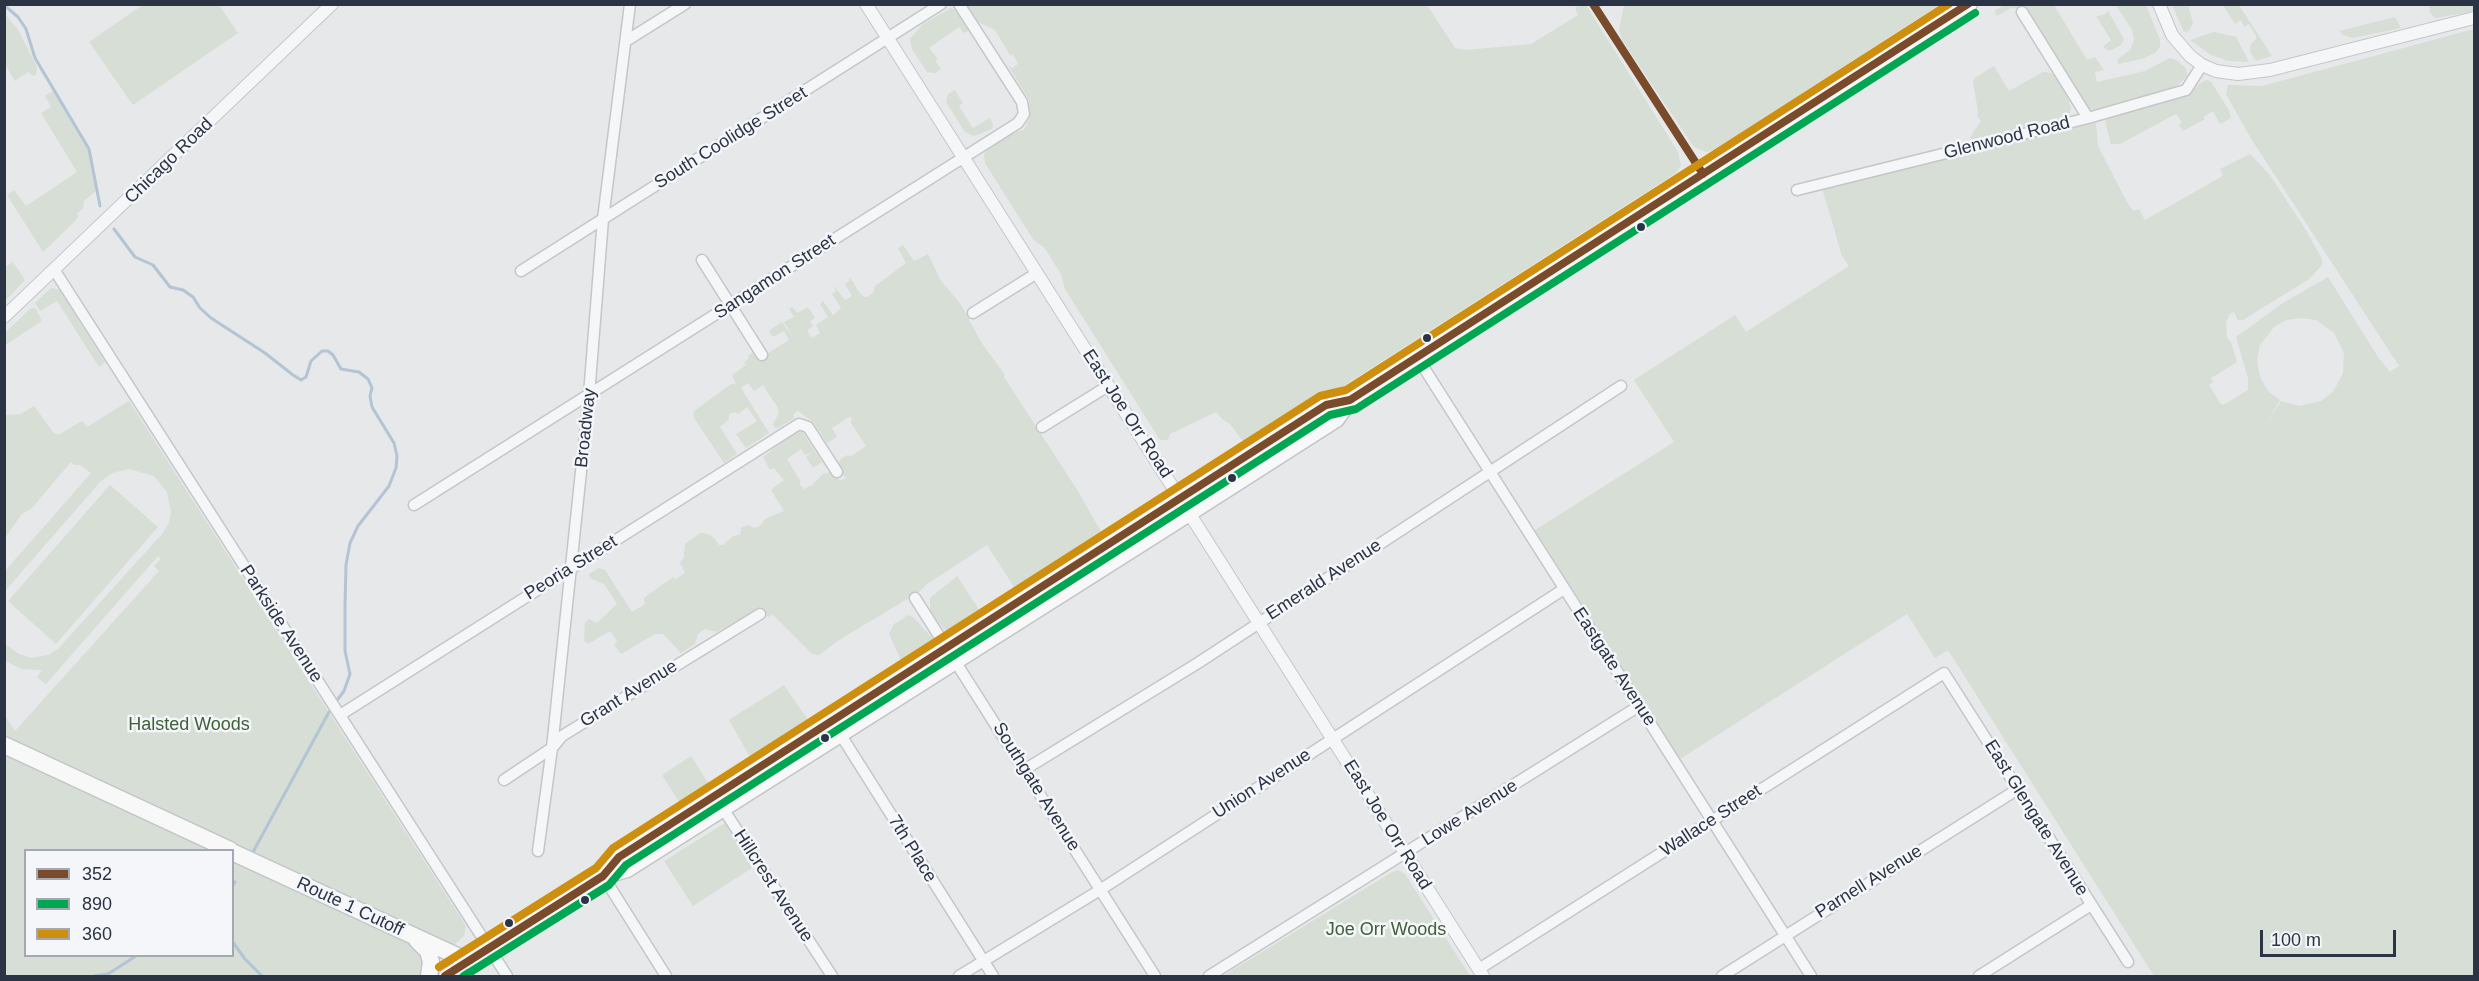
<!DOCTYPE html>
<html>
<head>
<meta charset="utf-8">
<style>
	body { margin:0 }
	#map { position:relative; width:2479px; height:981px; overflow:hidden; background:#e6e8ea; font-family:Arial,sans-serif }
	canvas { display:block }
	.frame { position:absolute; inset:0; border:6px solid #2b3445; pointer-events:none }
	.legend { position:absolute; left:24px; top:849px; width:210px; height:108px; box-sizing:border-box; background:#f4f6f9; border:2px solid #a4a8b1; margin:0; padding:8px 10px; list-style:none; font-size:18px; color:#2b3445 }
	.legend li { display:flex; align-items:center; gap:12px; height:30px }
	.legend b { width:30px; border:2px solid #a4a8b1 }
	.scale { position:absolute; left:2260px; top:930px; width:136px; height:27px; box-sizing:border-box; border:3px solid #2b3445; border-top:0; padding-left:8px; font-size:18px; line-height:21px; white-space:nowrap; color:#2b3445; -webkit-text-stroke:4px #f4f6f9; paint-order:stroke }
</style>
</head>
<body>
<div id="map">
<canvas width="2479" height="981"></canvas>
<div class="frame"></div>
<ul class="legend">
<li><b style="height:8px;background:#7a4b2a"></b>352</li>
<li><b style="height:8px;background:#00a651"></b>890</li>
<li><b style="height:8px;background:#ce8f0e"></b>360</li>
</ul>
<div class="scale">100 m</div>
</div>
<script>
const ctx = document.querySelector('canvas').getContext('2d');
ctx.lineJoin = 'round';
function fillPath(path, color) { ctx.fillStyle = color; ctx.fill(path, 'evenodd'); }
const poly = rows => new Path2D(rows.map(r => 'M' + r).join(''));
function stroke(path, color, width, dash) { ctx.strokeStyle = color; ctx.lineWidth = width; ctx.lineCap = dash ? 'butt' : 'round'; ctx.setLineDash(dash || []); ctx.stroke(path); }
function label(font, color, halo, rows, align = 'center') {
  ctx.font = font + ' Arial,sans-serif'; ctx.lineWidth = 5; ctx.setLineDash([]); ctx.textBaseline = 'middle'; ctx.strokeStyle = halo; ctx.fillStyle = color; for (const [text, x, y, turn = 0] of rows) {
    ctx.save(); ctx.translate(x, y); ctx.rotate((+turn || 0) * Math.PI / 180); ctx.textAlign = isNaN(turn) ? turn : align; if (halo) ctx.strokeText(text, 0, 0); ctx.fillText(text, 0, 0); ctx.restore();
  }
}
const green = poly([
	[144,4,219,5,238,33,133,105,89,42],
	[967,5,1427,5,1455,48,1465,50,1531,44,1578,15,1575,7,1586,5,1678,152,1681,165,1676,173,1245,449,1242,447,1245,444,1230,424,1222,419,1216,412,1170,434,1168,440,1160,440,1065,289,1061,274,1044,247,1037,243,1031,236,985,163,984,154,990,146,1016,132,1024,130,1030,117,1029,100,1008,65,1012,68,1018,64,1013,54,1010,55,995,30,978,22],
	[1624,5,1939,5,1715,149,1706,152,1694,147,1622,40,1619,30],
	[2004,5,2054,5,2087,60,2095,57,2104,70,2095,72,2097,82,2145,71,2170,58,2176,60,2186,68,2188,76,2175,87,2096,109,2085,109,2023,9,2011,8,1997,16,1994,11],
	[2116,5,2146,5,2160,40,2160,47,2155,53,2142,59,2118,64,2118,59,2130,50,2134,40,2132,30],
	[2172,5,2188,5,2193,23,2189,31,2184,32],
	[2223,5,2239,5,2272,56,2256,61,2250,52,2251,44,2257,38,2249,24,2244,27,2241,20,2235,24],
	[2429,5,2474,5,2474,11,2436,18,2430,13],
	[951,8,959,12,970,30,964,33,959,27,929,48,938,59,935,60,941,69,935,73,927,72,912,49,910,39,923,24],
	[2108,11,2124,39,2121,45,2109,51,2103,47,2111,40,2096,16,2104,15],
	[5,14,19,31,37,67,36,74,33,76,28,72,15,81,5,64],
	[2395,17,2401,28,2353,38,2343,35,2339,31],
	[2474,29,2474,976,2154,976,1948,650,1935,658,1907,614,1680,759,1535,530,1674,442,1634,380,1735,315,1746,332,1849,266,1842,256,1822,188,2091,121,2096,124,2098,145,2101,152,2127,202,2133,211,2139,209,2145,220,2221,177,2223,175,2220,169,2250,154,2269,174,2306,230,2322,259,2322,265,2309,279,2243,320,2238,320,2234,312,2230,314,2226,322,2227,338,2231,342,2237,362,2211,378,2213,382,2209,385,2220,403,2223,405,2248,390,2248,378,2236,337,2283,303,2328,277,2378,357,2390,372,2399,366,2250,137,2226,94,2228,85,2262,86],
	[2301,318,2316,320,2334,333,2344,353,2343,373,2333,392,2321,401,2299,406,2281,401,2264,428,2280,400,2268,391,2260,377,2257,360,2260,345,2274,327,2286,320],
	[2214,32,2236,37,2249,62,2229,61,2211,55,2190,40],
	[1994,66,2009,91,2043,72,2052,73,2067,95,2071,109,2070,112,2068,115,1972,140,1970,137,1981,121,1977,116,1978,112,1973,81,1976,77],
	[2207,80,2211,82,2229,110,2231,118,2220,124,2213,111,2203,117,2205,119,2183,131,2179,124,2182,122,2176,114,2120,144,2111,144,2105,121,2109,116,2185,97,2202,82],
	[955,90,963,103,959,106,973,128,990,118,993,124,992,129,974,136,965,132,946,102,948,94],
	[53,91,89,149,97,190,84,201,83,208,77,214,78,217,73,223,43,252,7,195,14,190,26,206,77,172,41,113,51,107,45,96],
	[903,245,914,261,928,254,941,281,960,303,981,342,1005,375,1004,377,1076,488,1102,533,1110,528,1109,536,1075,556,1072,554,1053,567,1056,570,1028,587,1026,585,1031,582,1029,580,1014,587,987,545,927,584,919,592,839,640,819,655,812,654,773,615,768,617,761,607,717,632,705,629,698,634,695,644,681,653,663,634,655,634,621,654,614,645,617,641,610,631,588,644,584,641,585,622,589,619,597,623,617,604,604,584,590,578,589,574,599,568,605,570,632,612,645,604,644,598,673,577,675,580,685,573,680,563,684,557,685,544,692,539,700,533,707,534,714,538,719,545,723,545,733,536,740,535,741,528,749,525,754,528,760,526,765,519,784,511,771,490,784,480,774,468,770,470,763,457,792,434,802,431,822,462,813,468,806,457,813,452,805,455,801,449,787,459,801,482,799,484,804,489,812,485,823,474,831,472,840,480,846,479,837,464,842,458,848,455,850,457,866,446,851,423,852,418,849,417,832,428,837,437,827,443,813,422,798,411,794,413,794,418,778,428,775,428,773,424,779,413,778,408,763,385,754,391,748,383,741,388,769,433,746,448,736,434,757,421,747,407,738,414,736,412,729,414,729,419,720,427,737,454,724,463,694,418,693,412,731,384,736,384,732,375,746,365,744,362,749,358,748,356,755,351,760,358,789,340,784,331,773,337,769,331,782,322,793,338,784,322,794,317,789,309,792,307,797,313,808,307,815,318,810,321,813,326,807,330,812,338,820,333,816,325,828,317,820,304,823,301,833,315,841,308,832,294,836,291,833,285,845,300,852,296,845,284,849,281,850,277,858,291,864,297,867,297,873,293,875,286,906,263,898,248],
	[13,262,25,280,5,301,5,267],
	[51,288,60,290,105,362,99,367,57,301,40,311,35,303],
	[31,308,35,308,42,321,5,345,5,333],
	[129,401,466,926,464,936,420,976,5,976,5,716,15,731,159,571,154,566,161,559,158,556,46,684,37,677,42,670,22,669,5,661,5,644,19,654,31,658,48,655,58,649,162,534,169,523,171,511,167,492,154,476,129,469,112,473,100,482,5,591,5,571,91,473,80,465,74,465,71,462,31,509,22,514,5,538,5,415,21,414,34,406,53,432,58,435,82,421,87,427],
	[26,850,232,850,232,956,26,956],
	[110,485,158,527,56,644,8,601],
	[957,576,980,611,947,632,930,612,930,598],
	[909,615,914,618,934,640,902,662,889,634,894,624],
	[784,685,808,720,750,757,729,720],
	[691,756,709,784,679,802,662,775],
	[725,823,752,868,693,906,664,861],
	[1398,870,1405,874,1470,976,1223,976,1392,872]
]);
const stream = poly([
	[4,5,18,17,26,29,35,58,89,149,100,206],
	[114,229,135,257,153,265,170,287,183,290,193,297,200,308,211,318,265,353,293,375,301,380,306,377,311,361,322,351,328,351,333,355,341,369,359,372,368,379,372,388,370,396,372,407,394,443,397,456,396,468,389,486,358,526,350,543,346,565,345,607,345,651,350,674,344,691,338,699],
	[253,852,329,712],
	[232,887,235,882],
	[232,941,245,959,262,976],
	[94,976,108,974,136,956]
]);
const minor = poly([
	[2022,12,2088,118],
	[626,41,685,4],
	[1797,190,2088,118,2186,90,2202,65],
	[702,260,762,355],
	[55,271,507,976],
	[521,271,941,4],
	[973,313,1037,273],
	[1417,357,1811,976],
	[1042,427,1108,386],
	[414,505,1018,123,1024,114,1022,102,959,4],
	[915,598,1155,976],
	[340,715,799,424,808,427,837,472],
	[837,729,993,976],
	[1024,770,1198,663,1621,386],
	[504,780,552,748,562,736,760,614],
	[720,804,832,976],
	[538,851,552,748,589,395,603,219,630,4],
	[603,876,666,976],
	[1479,969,1944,673,2128,962],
	[959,976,1100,890,1564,589],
	[1209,976,1639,706],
	[1722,976,2018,789],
	[1979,976,2091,905]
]);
const tertiary = poly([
	[866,4,1483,976],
	[2159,4,2172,35,2190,56,2202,65,2216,71,2238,74,2270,70,2474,18],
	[4,317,332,4],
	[445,976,468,961]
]);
const primary = poly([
	[4,745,230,850],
	[232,852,468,961,603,876,619,857,1326,405,1350,400],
	[603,876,627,869,1189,513,1336,419,1350,400,1969,4],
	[417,940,428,951,431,962,429,976]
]);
const bus1 = poly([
	[1593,4,1703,174],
	[445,976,603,876,619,857,1326,405,1350,400,1968,4]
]);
const bus2 = poly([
	[464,976,609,885,626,865,1330,415,1356,409,1975,13]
]);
const bus3 = poly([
	[439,967,596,868,613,848,1320,396,1346,390,1949,4]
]);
const markers = [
	[1641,227,5,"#2b3445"],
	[1427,338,5,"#2b3445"],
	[1232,478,5,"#2b3445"],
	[825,738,5,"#2b3445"],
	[585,900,5,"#2b3445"],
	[509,923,5,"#2b3445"]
];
const streetNames = [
	["South Coolidge Street",731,138,-32],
	["Glenwood Road",2007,138,-14],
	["Chicago Road",169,161,-44],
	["Sangamon Street",775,277,-33],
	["East Joe Orr Road",1127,414,57],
	["Broadway",586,428,-84],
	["Peoria Street",571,568,-32],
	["Emerald Avenue",1324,580,-33],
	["Parkside Avenue",281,624,57],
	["Eastgate Avenue",1614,667,57],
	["Grant Avenue",629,694,-32],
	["Union Avenue",1262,784,-33],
	["Southgate Avenue",1036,787,58],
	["Lowe Avenue",1470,813,-32],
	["East Glengate Avenue",2036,818,58],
	["Wallace Street",1711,821,-33],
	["East Joe Orr Road",1387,825,58],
	["7th Place",912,849,58],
	["Parnell Avenue",1869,882,-32],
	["Hillcrest Avenue",773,886,57],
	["Route 1 Cutoff",350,907,25]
];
const parkNames = [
	["Halsted Woods",189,725],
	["Joe Orr Woods",1386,930]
];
fillPath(green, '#d6ded6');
stroke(stream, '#b4c4d5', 3);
stroke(minor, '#c4c6c8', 13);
stroke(tertiary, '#c4c6c8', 14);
stroke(primary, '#c2c5c8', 19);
stroke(minor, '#f5f6f7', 10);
stroke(tertiary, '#f5f6f7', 12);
stroke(primary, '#f8f8f8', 16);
stroke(bus1, '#7a4b2a', 8);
stroke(bus2, '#00a651', 8);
stroke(bus3, '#ce8f0e', 8);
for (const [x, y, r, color] of markers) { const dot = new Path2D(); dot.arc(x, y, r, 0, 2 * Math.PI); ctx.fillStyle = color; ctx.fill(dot); stroke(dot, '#f4f6f9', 2); }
label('18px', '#2b3445', '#f4f6f9', streetNames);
label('18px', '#3f6138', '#f4f6f9', parkNames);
</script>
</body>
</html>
